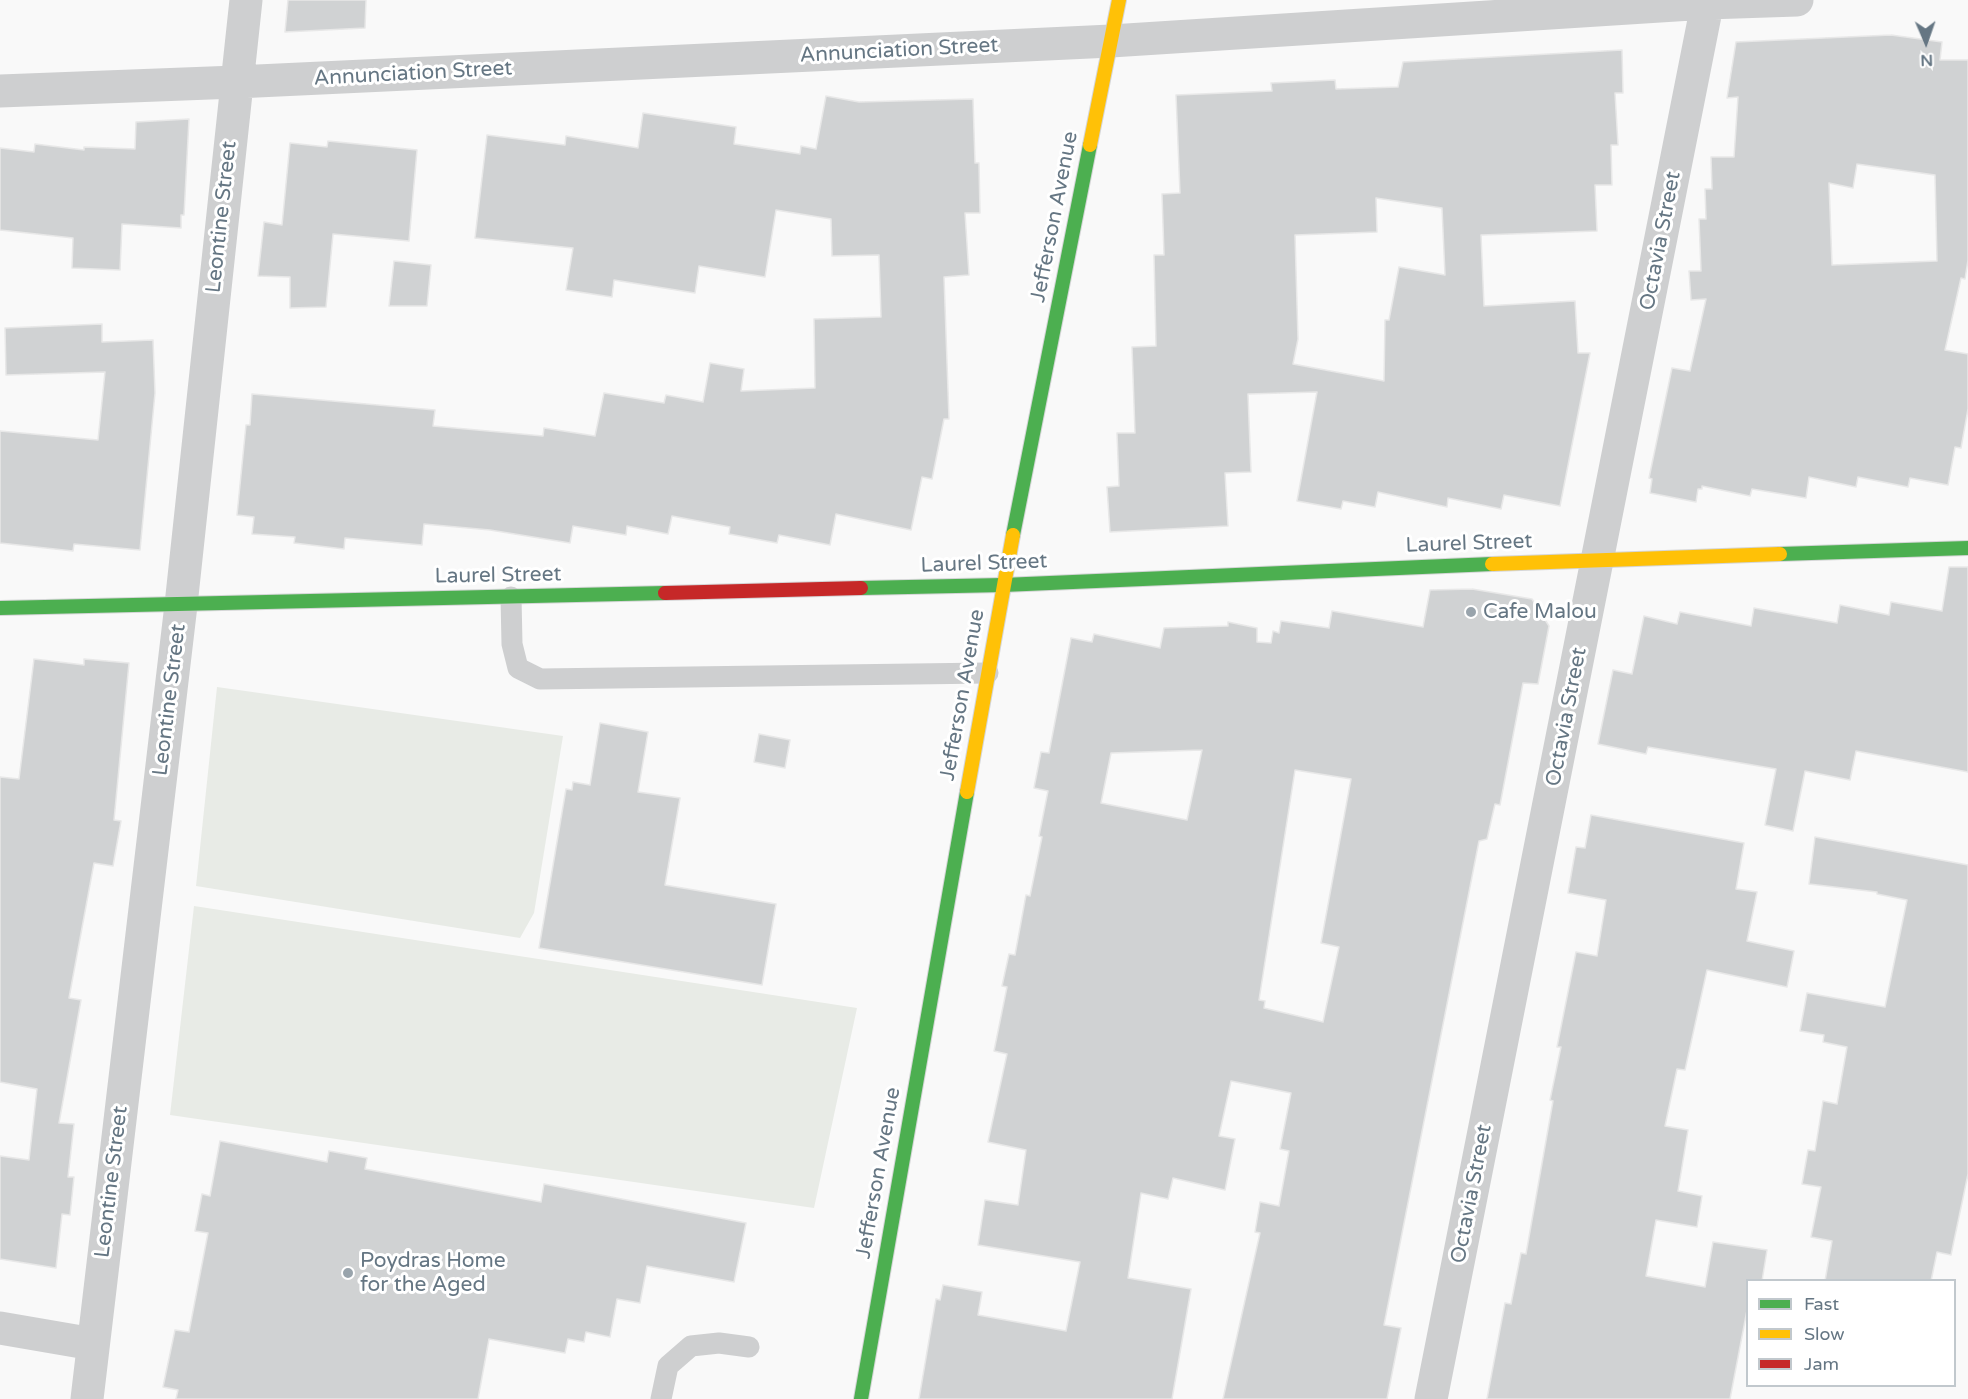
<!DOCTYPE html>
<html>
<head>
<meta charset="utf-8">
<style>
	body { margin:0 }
	#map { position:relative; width:1968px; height:1399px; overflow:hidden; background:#f9f9f9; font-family:"Varela Round",sans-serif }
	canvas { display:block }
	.legend { position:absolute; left:1746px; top:1279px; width:210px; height:108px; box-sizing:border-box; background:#fff; border:2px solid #c1c8cd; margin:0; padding:8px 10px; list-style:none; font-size:18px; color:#657683 }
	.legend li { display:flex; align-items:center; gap:12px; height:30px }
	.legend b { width:30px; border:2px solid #c1c8cd }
	.north { position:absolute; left:1896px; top:12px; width:60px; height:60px; -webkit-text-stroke:4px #fff; paint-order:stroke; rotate:178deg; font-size:16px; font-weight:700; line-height:24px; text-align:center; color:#657683 }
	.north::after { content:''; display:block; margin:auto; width:21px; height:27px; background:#657683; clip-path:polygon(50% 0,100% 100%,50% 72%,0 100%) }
</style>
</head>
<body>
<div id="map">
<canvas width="1968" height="1399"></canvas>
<ul class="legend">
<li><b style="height:8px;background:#4caf50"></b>Fast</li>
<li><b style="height:8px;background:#ffc107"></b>Slow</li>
<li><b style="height:8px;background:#c62828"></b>Jam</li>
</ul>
<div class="north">N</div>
</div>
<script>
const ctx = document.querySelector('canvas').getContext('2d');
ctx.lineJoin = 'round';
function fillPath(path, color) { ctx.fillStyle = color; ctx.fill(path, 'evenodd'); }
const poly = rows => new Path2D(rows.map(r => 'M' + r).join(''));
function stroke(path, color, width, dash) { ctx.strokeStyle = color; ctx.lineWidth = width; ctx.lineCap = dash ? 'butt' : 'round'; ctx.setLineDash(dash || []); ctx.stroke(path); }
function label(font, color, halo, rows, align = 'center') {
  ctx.font = font + ' "Varela Round",sans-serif'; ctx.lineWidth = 6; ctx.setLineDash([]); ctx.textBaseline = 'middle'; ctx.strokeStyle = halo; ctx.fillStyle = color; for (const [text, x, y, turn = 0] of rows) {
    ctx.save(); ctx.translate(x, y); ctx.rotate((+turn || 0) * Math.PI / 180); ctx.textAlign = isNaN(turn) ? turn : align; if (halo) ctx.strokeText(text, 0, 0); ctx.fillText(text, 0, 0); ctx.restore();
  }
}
const green = poly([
	[217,687,563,736,534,913,520,938,196,886],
	[194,906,857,1008,814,1208,170,1115]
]);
const building = poly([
	[288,0,366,0,365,28,285,32,288,0],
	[1891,35,1942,42,1940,60,1968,60,1968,260,1965,279,1961,278,1945,350,1968,354,1968,409,1961,448,1955,447,1948,485,1910,478,1908,487,1858,477,1856,487,1809,477,1806,498,1752,489,1750,496,1702,486,1702,489,1698,489,1696,502,1650,493,1652,479,1649,478,1672,368,1690,371,1706,299,1691,300,1689,271,1701,271,1699,219,1706,219,1705,189,1712,189,1711,157,1734,157,1738,97,1727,98,1736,42,1891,35],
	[1857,164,1935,175,1937,261,1832,265,1829,183,1853,188,1857,164],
	[1622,50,1623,93,1615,93,1618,145,1611,145,1612,185,1595,185,1597,231,1481,235,1484,306,1575,301,1578,353,1590,353,1560,506,1504,495,1501,509,1448,498,1447,507,1378,492,1375,507,1343,501,1341,509,1297,501,1317,392,1248,394,1251,472,1225,473,1228,526,1110,532,1107,487,1119,486,1117,433,1135,433,1132,347,1156,346,1154,255,1164,255,1162,194,1180,193,1176,95,1272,91,1271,83,1335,80,1336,89,1398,87,1403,62,1622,50],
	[1376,198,1442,208,1445,275,1399,267,1389,320,1385,320,1384,381,1293,364,1298,339,1295,235,1377,232,1376,198],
	[826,96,859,102,973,99,975,163,979,163,980,213,965,213,969,275,944,277,949,419,944,419,932,479,922,477,911,530,836,514,830,545,779,535,777,543,729,534,730,527,672,516,668,534,627,526,626,535,573,526,570,543,490,530,424,524,422,545,345,538,344,549,294,543,295,537,252,534,254,517,237,515,246,425,250,425,252,394,435,410,433,426,543,436,544,428,595,436,604,393,664,403,666,395,703,402,710,363,744,369,741,391,815,388,814,319,881,317,879,255,832,256,831,219,776,210,765,277,699,266,695,293,614,280,612,297,566,290,573,248,475,238,487,135,565,145,566,136,638,148,643,113,736,127,734,144,800,154,801,146,816,149,826,96],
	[189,119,184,215,181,215,181,228,122,224,120,270,72,268,73,238,0,230,0,148,34,152,35,144,84,150,84,147,135,149,136,122,189,119],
	[328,141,417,150,409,241,333,234,326,307,290,308,290,277,258,276,264,222,282,225,290,143,327,147,328,141],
	[394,261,431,265,427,306,389,306,394,261],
	[102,324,102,342,153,340,155,393,140,550,74,544,73,551,0,543,0,431,98,440,105,372,6,375,5,328,102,324],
	[1949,567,1968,567,1968,772,1856,751,1850,780,1805,771,1793,831,1765,825,1776,769,1648,747,1646,754,1598,744,1613,670,1632,674,1644,616,1677,624,1680,612,1751,626,1754,608,1837,623,1840,605,1889,615,1891,602,1942,611,1949,567],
	[1472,589,1532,599,1549,626,1538,684,1523,683,1500,805,1495,804,1487,839,1479,841,1384,1325,1401,1328,1387,1399,1223,1399,1260,1233,1255,1232,1260,1202,1279,1206,1289,1151,1280,1149,1291,1093,1231,1081,1219,1136,1235,1139,1225,1190,1173,1178,1168,1199,1141,1193,1128,1278,1191,1289,1172,1399,919,1399,936,1299,940,1300,943,1285,982,1292,978,1315,1066,1331,1080,1262,978,1245,985,1200,1018,1205,1026,1150,988,1142,1007,1054,994,1051,1007,987,1002,986,1009,954,1015,955,1026,895,1030,896,1042,837,1039,836,1048,791,1034,788,1041,752,1049,753,1071,638,1092,642,1094,634,1160,648,1164,628,1228,626,1228,622,1257,628,1257,642,1271,643,1273,631,1279,633,1281,621,1329,628,1332,611,1423,627,1430,590,1472,589],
	[1202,750,1187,820,1101,803,1111,753,1202,750],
	[1295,770,1351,779,1321,943,1339,947,1323,1022,1264,1008,1265,1001,1259,1000,1295,770],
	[34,659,84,665,84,659,129,663,114,820,121,821,113,866,94,863,69,998,81,1000,59,1123,74,1124,68,1177,74,1177,70,1215,62,1214,56,1268,0,1259,0,1156,29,1160,37,1089,0,1082,0,777,19,779,34,659],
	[600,723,648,732,638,792,680,798,665,885,776,904,762,985,539,948,566,789,572,790,573,782,590,785,600,723],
	[759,734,790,740,785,768,754,762,759,734],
	[1591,815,1744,843,1736,889,1757,892,1747,941,1794,951,1787,987,1707,970,1685,1070,1677,1069,1665,1126,1688,1130,1678,1191,1702,1196,1697,1227,1656,1220,1646,1276,1705,1287,1713,1242,1767,1250,1762,1281,1748,1281,1748,1305,1730,1399,1487,1399,1505,1303,1511,1304,1521,1253,1526,1254,1553,1101,1550,1100,1561,1047,1557,1047,1576,952,1597,956,1606,900,1568,893,1576,847,1585,848,1591,815],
	[1815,837,1968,865,1968,1174,1951,1255,1937,1252,1931,1281,1825,1281,1832,1241,1811,1237,1821,1187,1802,1184,1808,1150,1815,1151,1823,1101,1837,1104,1847,1047,1823,1042,1824,1035,1800,1031,1807,993,1885,1007,1907,900,1877,894,1877,892,1809,884,1815,837],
	[220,1141,327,1162,329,1151,367,1158,365,1169,541,1202,544,1184,746,1223,734,1282,647,1266,640,1303,617,1299,610,1337,586,1332,584,1342,568,1339,565,1353,489,1339,478,1399,176,1399,178,1390,163,1387,175,1330,189,1332,208,1233,195,1231,202,1194,210,1196,220,1141]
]);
const lane = poly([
	[511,597,512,644,518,668,540,679,988,673],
	[661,1399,668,1366,691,1346,719,1343,749,1347]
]);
const street = poly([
	[0,91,236,82,1111,41,1707,3,1797,0],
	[0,1328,93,1344],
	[87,1399,181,605,246,0],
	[1431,1399,1708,0]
]);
const fast = poly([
	[1013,535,1090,145],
	[1780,554,1968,548],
	[861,588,1003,585,1492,564],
	[0,608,665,593],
	[861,1399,967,792]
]);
const slow = poly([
	[1090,145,1119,0],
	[1492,564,1780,554],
	[967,792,1013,535]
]);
const jam = poly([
	[665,593,861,588]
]);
const markers = [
	[1471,612,6,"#99a4ac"],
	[348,1273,6,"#99a4ac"]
];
const streetNames = [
	["Annunciation Street",899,51,-3],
	["Annunciation Street",413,74,-3],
	["Leontine Street",222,217,-84],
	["Jefferson Avenue",1055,217,-79],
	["Octavia Street",1661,241,-79],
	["Laurel Street",1469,544,-2],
	["Laurel Street",984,564,-2],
	["Laurel Street",498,576,-1],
	["Jefferson Avenue",963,695,-80],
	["Leontine Street",170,700,-83],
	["Octavia Street",1567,717,-79],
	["Jefferson Avenue",879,1173,-80],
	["Leontine Street",112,1182,-83],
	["Octavia Street",1472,1194,-79]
];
const poiNames = [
	["Cafe Malou",1483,612],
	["Poydras Home",360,1261],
	["for the Aged",360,1285]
];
fillPath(green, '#e8ebe6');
fillPath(building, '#d0d2d3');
stroke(building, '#e8e8e8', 1.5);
stroke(fast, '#d5d6d7', 16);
stroke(slow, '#d5d6d7', 16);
stroke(jam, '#d5d6d7', 16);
stroke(lane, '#cecfd0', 21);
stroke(street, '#cecfd0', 33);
stroke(fast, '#4caf50', 14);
stroke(slow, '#ffc107', 14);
stroke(jam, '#c62828', 14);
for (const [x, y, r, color] of markers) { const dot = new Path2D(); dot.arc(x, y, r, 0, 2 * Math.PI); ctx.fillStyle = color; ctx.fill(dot); stroke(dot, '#fff', 2); }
label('21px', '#657683', '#fff', streetNames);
label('21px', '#657683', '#fff', poiNames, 'left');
</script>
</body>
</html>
